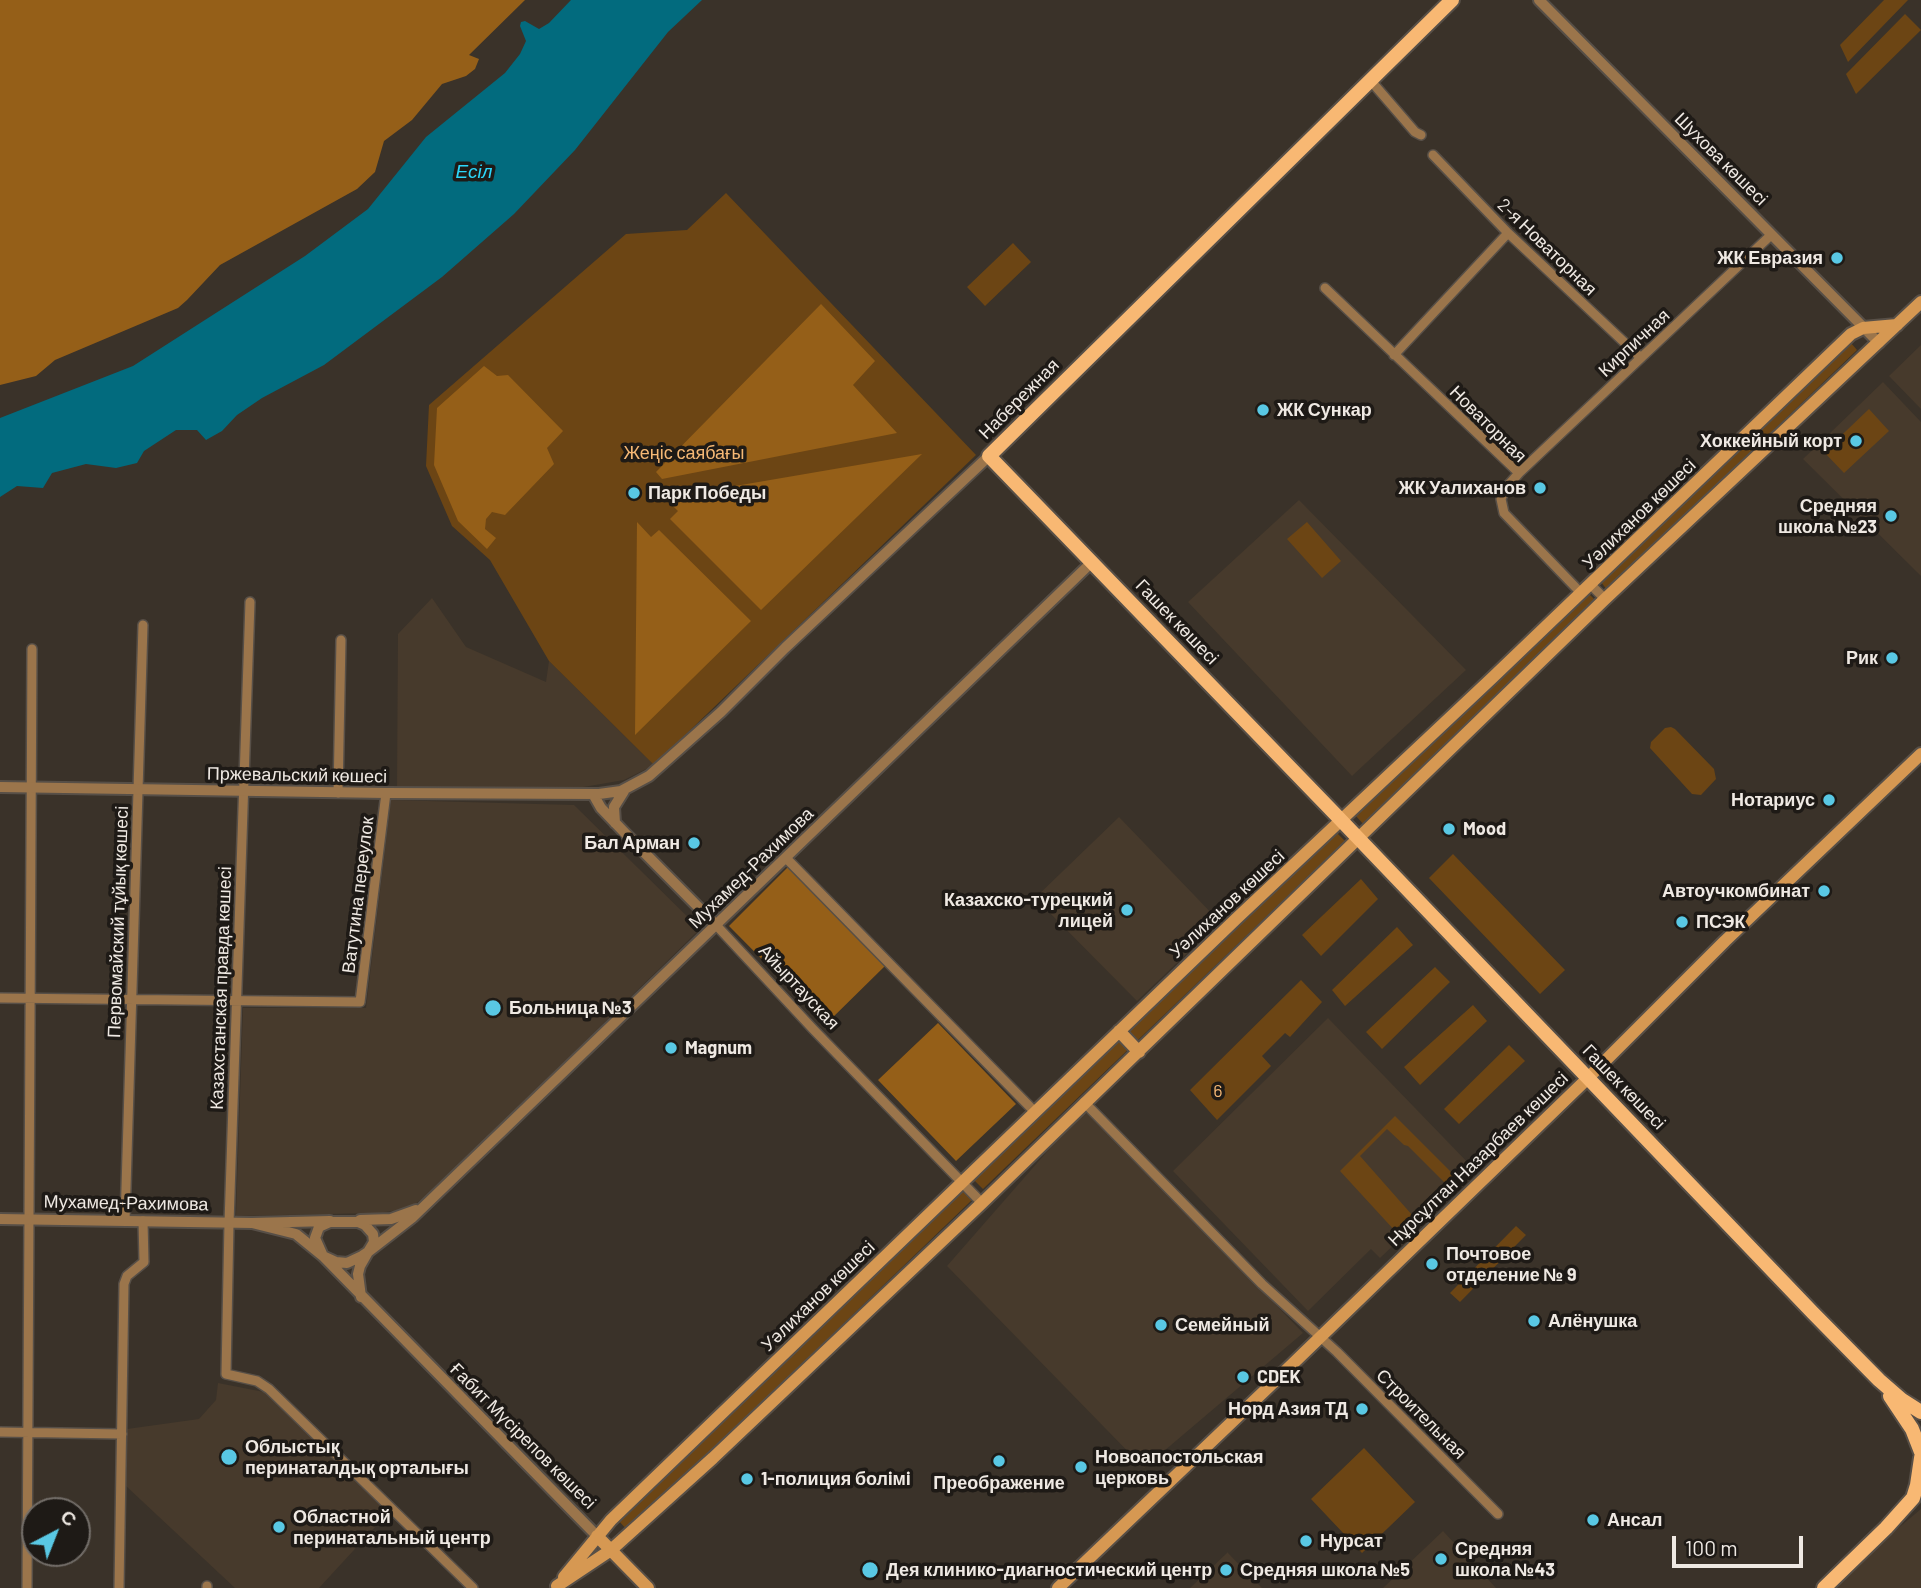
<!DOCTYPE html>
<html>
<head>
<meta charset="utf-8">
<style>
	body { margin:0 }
	#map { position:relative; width:1921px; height:1588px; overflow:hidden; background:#3a3229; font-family:Barlow,sans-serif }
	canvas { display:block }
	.north { position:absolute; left:21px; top:1497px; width:70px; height:70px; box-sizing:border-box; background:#1e1a16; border:2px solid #726d68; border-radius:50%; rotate:42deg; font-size:19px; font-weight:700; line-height:28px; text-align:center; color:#efe9e3 }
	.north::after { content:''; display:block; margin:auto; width:24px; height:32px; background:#59c8e4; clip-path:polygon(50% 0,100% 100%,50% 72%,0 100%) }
	.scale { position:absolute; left:1672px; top:1536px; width:131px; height:32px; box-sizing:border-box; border:4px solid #efe9e3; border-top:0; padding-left:9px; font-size:21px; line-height:24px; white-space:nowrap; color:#efe9e3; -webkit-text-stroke:5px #1e1a16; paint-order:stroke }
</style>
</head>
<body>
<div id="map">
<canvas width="1921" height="1588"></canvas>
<div class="north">С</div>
<div class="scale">100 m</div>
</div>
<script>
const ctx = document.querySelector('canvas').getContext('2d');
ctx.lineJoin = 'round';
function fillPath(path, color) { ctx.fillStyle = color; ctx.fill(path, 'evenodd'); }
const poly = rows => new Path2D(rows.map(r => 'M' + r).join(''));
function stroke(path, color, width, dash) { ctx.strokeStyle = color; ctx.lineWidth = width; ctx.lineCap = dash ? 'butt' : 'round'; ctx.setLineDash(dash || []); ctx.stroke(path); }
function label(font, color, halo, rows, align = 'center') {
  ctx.font = font + ' Barlow,sans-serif'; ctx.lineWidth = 7; ctx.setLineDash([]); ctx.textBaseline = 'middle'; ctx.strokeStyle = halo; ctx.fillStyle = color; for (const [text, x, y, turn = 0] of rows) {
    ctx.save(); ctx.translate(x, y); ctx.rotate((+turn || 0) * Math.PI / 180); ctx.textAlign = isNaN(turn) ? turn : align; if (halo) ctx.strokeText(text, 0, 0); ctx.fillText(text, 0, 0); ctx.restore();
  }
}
const built = poly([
	[1921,345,1921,409,1889,376],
	[1883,382,1921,422,1921,576,1803,459],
	[1299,500,1466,670,1352,776,1188,602],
	[432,598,466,647,546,682,549,661,654,765,624,780,572,789,397,788,398,634],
	[391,800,574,805,700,929,430,1193,415,1204,400,1210,377,1213,236,1216,243,1008,366,1008],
	[1119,817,1220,922,1137,1001,1035,898],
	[1328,1018,1474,1169,1380,1258,1371,1249,1308,1311,1173,1171],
	[1086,1107,1303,1333,1144,1468,947,1266],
	[218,1383,264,1392,388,1513,319,1588,235,1588,126,1486,127,1429,199,1419,216,1400],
	[1921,1509,1921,1588,1836,1588,1890,1535],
	[1443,1531,1496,1588,1383,1588],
	[1227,1552,1262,1588,1190,1588,1227,1553]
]);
const green = poly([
	[1884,0,1908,0,1848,62,1840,45],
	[1905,14,1921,30,1856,94,1846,74],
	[726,193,976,455,654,765,549,661,490,560,452,526,426,466,429,405,626,234,687,230],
	[1013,243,1031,262,985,306,967,287],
	[1851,343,1857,350,1607,590,1601,582],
	[1869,409,1889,431,1844,473,1824,452],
	[1307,522,1341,561,1322,578,1287,539],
	[1588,593,1596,601,1364,825,1356,816],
	[1671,727,1675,729,1714,769,1716,779,1701,795,1692,794,1650,748,1651,742,1665,728],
	[1335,831,1345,841,983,1189,973,1179],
	[1453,854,1565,970,1540,994,1429,878],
	[1361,879,1378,899,1321,956,1302,935],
	[1397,927,1413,945,1345,1006,1332,990],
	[1435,967,1450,982,1382,1049,1366,1032],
	[1301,980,1322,1002,1290,1037,1285,1033,1262,1056,1271,1066,1217,1120,1190,1090],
	[1473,1005,1487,1021,1420,1085,1404,1067],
	[1509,1045,1525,1061,1459,1124,1444,1109],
	[1395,1116,1455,1176,1446,1184,1408,1146,1404,1145,1387,1129,1360,1156,1413,1216,1396,1232,1340,1171],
	[962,1189,972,1200,628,1531,618,1520],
	[1516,1226,1526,1235,1460,1302,1450,1293],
	[1364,1448,1415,1502,1362,1553,1311,1499]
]);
const forest = poly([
	[0,0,525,0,469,55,479,59,475,69,466,76,442,84,412,120,384,141,375,172,357,189,220,265,187,300,178,308,55,360,36,376,0,385],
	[821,304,875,361,853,385,897,433,662,479,656,472],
	[484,366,497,376,508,375,563,431,547,448,554,464,505,515,492,512,486,519,485,529,496,538,487,549,458,521,434,465,437,408],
	[922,454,761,610,670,519,678,511,665,498],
	[637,522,651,537,659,530,751,621,635,735],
	[788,867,885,966,826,1024,729,926],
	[938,1023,1016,1104,956,1161,878,1080]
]);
const water = poly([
	[571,0,702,0,668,32,575,150,514,214,442,277,324,365,262,398,237,415,222,431,206,440,197,430,176,430,144,451,137,463,116,468,86,464,52,473,43,488,17,486,0,497,0,418,133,366,305,256,368,209,426,137,505,73,520,54,526,41,520,26,521,22,525,21,539,29,549,23]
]);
const minor = poly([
	[1371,81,1415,132,1421,135],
	[1433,155,1508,233,1641,358],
	[1325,288,1519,473],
	[1394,355,1508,233],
	[1590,584,1605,599],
	[1581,593,1504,513,1501,499,1505,489,1519,473,1771,235],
	[250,602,229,1223,226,1374,257,1381,269,1389,473,1588],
	[338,793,341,640],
	[786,858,1035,1112],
	[717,926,813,1029,982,1203],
	[0,998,360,1002,386,793],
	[1084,1102,1262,1284,1337,1352,1498,1514],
	[125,1221,143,625],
	[0,1432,122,1434],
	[207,1586,207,1588],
	[27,1588,32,649],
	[119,1588,124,1284,127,1276,144,1262,143,1221]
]);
const tertiary = poly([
	[1539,0,1879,343],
	[0,787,386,793,599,794,621,791,649,776,721,712,785,648,989,456],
	[593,794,601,808,625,833,717,926],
	[615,823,614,807,624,791],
	[0,1219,252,1223,330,1221],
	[360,1220,391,1219,416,1210],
	[252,1223,296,1234,323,1256,597,1536],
	[361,1297,358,1274,360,1266,368,1252,374,1242,373,1234,365,1225,358,1222,330,1222,319,1227,315,1238,323,1256,336,1262,347,1263,362,1256,368,1252,413,1217,1092,562]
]);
const secondary = poly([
	[1119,1031,1139,1052],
	[597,1536,648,1588],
	[564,1577,611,1520,1237,918,1491,679,1851,334,1863,328,1897,325],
	[557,1586,611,1550,713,1458,982,1203,1605,599,1921,302],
	[1058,1588,1277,1379,1588,1078,1725,941,1921,754]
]);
const primary = poly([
	[1452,0,989,456,1337,816,1813,1313,1879,1380,1902,1400,1921,1412],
	[1890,1396,1912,1429,1921,1452],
	[1824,1588,1886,1528,1913,1498,1917,1485,1921,1458]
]);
const markers = [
	[1837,258,7,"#59c8e4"],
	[1263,410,7,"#59c8e4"],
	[1856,441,7,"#59c8e4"],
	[1540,488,7,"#59c8e4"],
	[634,493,7,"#59c8e4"],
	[1891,516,7,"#59c8e4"],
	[1892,658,7,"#59c8e4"],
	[1829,800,7,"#59c8e4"],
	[1449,829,7,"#59c8e4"],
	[694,843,7,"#59c8e4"],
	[1824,891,7,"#59c8e4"],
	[1127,910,7,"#59c8e4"],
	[1682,922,7,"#59c8e4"],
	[493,1008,9,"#59c8e4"],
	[671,1048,7,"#59c8e4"],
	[1432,1264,7,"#59c8e4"],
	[1534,1321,7,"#59c8e4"],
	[1161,1325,7,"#59c8e4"],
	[1243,1377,7,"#59c8e4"],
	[1362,1409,7,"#59c8e4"],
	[229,1457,9,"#59c8e4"],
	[999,1461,7,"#59c8e4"],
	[1081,1467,7,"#59c8e4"],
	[747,1479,7,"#59c8e4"],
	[1593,1520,7,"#59c8e4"],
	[279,1527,7,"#59c8e4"],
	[1306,1541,7,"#59c8e4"],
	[1441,1559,7,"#59c8e4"],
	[870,1570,9,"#59c8e4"],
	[1226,1570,7,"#59c8e4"]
];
const streetNames = [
	["Шухова көшесі",1721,159,45],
	["2-я Новаторная",1547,247,44],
	["Кирпичная",1634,343,-43],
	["Набережная",1019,399,-45],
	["Новаторная",1488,424,45],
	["Уәлиханов көшесі",1639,514,-44],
	["Гашек көшесі",1177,622,46],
	["Пржевальский көшесі",297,775,1],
	["Мухамед-Рахимова",751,868,-44],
	["Ватутина переулок",358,895,-83],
	["Уәлиханов көшесі",1227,904,-43],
	["Первомайский тұйық көшесі",118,922,-88],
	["Айыртауская",799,987,47],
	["Казахстанская правда көшесі",221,988,-88],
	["Гашек көшесі",1624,1087,46],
	["Нұрсұлтан Назарбаев көшесі",1478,1159,-44],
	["Мухамед-Рахимова",126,1203,1],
	["Уәлиханов көшесі",818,1296,-44],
	["Строительная",1421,1414,45],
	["Ғабит Мүсірепов көшесі",523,1436,45]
];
const poiNames = [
	["ЖК Евразия",1823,258,"right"],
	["ЖК Сункар",1277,410],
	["Хоккейный корт",1842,441,"right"],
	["ЖК Уалиханов",1526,488,"right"],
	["Парк Победы",648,493],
	["Средняя",1877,506,"right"],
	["школа №23",1877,527,"right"],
	["Рик",1878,658,"right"],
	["Нотариус",1815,800,"right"],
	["Mood",1463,829],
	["Бал Арман",680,843,"right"],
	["Автоучкомбинат",1810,891,"right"],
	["Казахско-турецкий",1113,900,"right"],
	["лицей",1113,921,"right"],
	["ПСЭК",1696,922],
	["Больница №3",509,1008],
	["Magnum",685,1048],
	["Почтовое",1446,1254],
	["отделение № 9",1446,1275],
	["Алёнушка",1548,1321],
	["Семейный",1175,1325],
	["CDEK",1257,1377],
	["Норд Азия ТД",1348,1409,"right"],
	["Облыстық",245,1447],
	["перинаталдық орталығы",245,1468],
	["Новоапостольская",1095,1457],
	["церковь",1095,1478],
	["1-полиция болiмi",761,1479],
	["Преображение",999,1483,"center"],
	["Областной",293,1517],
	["перинатальный центр",293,1538],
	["Ансал",1607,1520],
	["Нурсат",1320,1541],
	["Средняя",1455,1549],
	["школа №43",1455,1570],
	["Дея клинико-диагностический центр",886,1570],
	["Средняя школа №5",1240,1570]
];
const parkNames = [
	["Жеңіс саябағы",684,453],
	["6",1218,1091]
];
const waterNames = [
	["Есіл",474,172]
];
fillPath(built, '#473a2c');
fillPath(green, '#6c4514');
fillPath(forest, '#955f18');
fillPath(water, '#026b7e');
stroke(minor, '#574f47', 12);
stroke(tertiary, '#574f47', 14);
stroke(secondary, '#574f47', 16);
stroke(primary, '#574f47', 18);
stroke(minor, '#9b754b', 9);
stroke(tertiary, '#9b754b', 10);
stroke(secondary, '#d69852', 12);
stroke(primary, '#f8b873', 14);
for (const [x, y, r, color] of markers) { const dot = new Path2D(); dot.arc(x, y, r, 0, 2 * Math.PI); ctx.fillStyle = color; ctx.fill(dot); stroke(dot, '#1e1a16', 2.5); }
label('18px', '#efe9e3', '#1e1a16', streetNames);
label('bold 18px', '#efe9e3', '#1e1a16', poiNames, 'left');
label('18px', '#f5b875', '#1e1a16', parkNames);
label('italic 19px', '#2cd7fb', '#1e1a16', waterNames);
</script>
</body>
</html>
